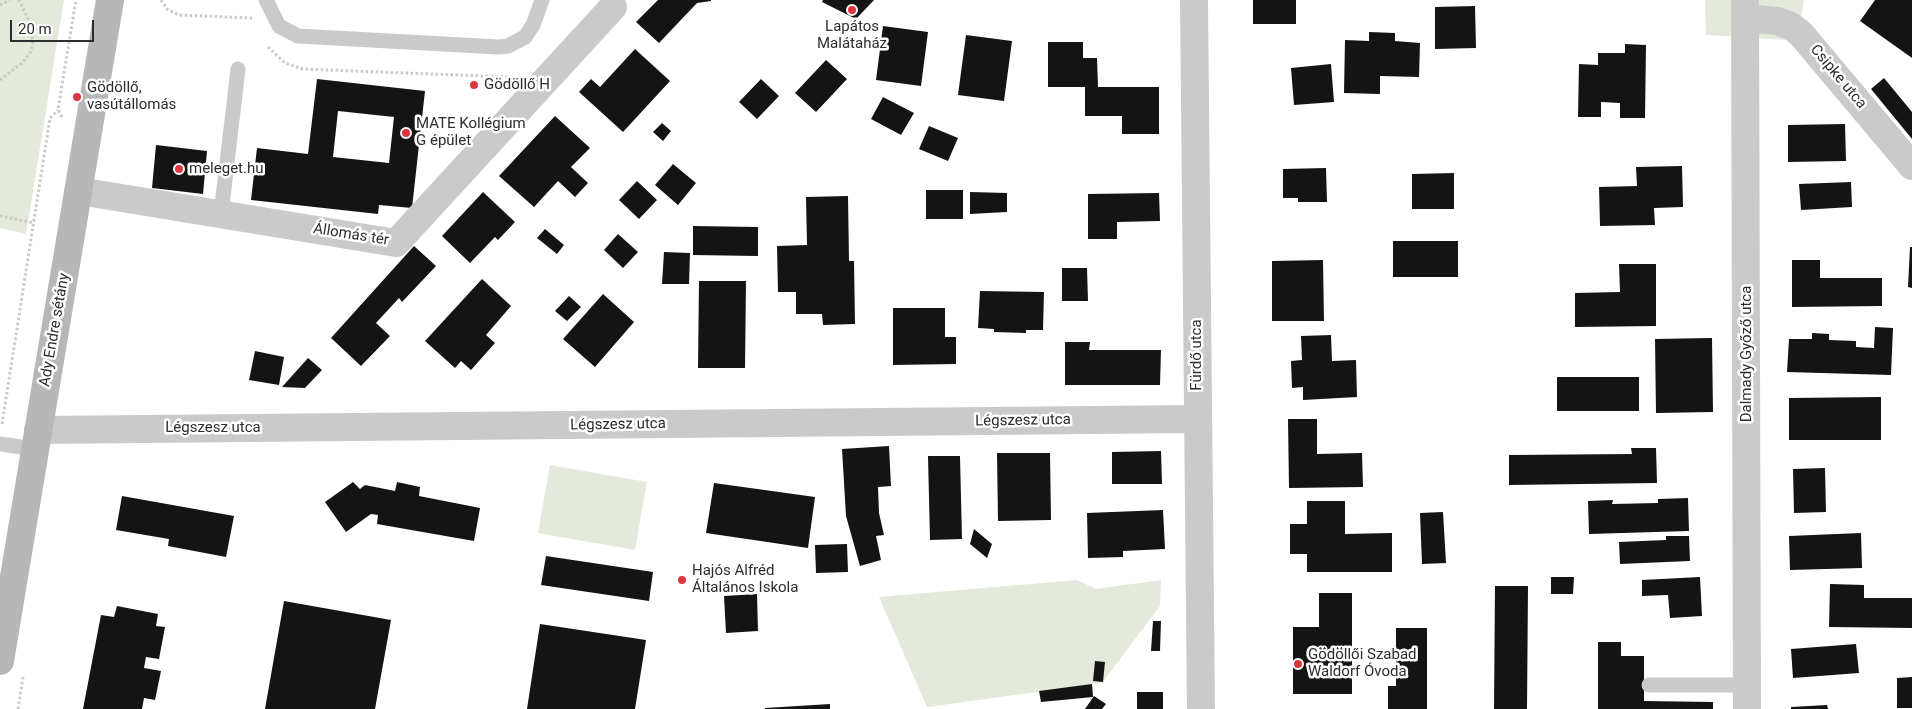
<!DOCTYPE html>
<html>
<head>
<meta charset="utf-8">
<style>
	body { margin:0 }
	#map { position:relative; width:1912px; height:709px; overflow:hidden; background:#fff; font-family:Roboto,sans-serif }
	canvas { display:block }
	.scale { position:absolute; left:10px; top:20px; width:84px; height:22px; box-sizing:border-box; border:2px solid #2d2d2d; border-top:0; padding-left:6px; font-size:15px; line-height:18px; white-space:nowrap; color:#2d2d2d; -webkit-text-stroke:4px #fff; paint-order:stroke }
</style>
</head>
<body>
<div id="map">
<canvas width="1912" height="709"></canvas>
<div class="scale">20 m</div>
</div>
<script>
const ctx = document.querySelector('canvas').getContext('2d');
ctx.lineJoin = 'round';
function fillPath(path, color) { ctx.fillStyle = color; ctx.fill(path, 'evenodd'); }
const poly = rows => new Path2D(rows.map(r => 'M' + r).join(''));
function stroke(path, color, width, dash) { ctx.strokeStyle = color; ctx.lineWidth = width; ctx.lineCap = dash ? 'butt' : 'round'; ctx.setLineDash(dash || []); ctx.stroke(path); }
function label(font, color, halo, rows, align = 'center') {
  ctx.font = font + ' Roboto,sans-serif'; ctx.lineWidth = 5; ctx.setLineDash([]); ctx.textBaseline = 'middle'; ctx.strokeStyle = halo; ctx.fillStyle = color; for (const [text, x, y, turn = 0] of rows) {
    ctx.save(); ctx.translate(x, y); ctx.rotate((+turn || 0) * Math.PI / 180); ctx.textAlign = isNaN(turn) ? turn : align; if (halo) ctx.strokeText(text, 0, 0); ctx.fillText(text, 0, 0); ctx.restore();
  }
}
const green = poly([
	[0,0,64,0,26,234,0,228],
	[1705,0,1804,0,1801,18,1821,42,1706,35],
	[550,465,647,482,635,550,538,533],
	[1077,580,1096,589,1161,580,1160,606,1102,683,927,707,879,597]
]);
const building = poly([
	[658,0,711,0,711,1,697,3,659,43,636,22],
	[823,0,874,0,856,19,822,2],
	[1253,0,1296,0,1296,24,1253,24],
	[1875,0,1912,0,1912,58,1860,21],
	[1475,6,1476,48,1435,49,1435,7],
	[883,26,928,32,921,86,876,80],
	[1369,32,1395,33,1395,41,1420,43,1419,77,1380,76,1380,94,1344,93,1345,40,1369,41],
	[966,35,1012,41,1004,101,958,95],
	[1048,42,1083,42,1083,58,1097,58,1098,87,1159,87,1159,134,1122,134,1122,116,1085,116,1085,87,1048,87],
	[1625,44,1646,45,1645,118,1620,118,1620,103,1601,102,1601,117,1578,117,1579,64,1598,65,1598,53,1625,53],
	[635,49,670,81,623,132,579,92,591,79,600,87],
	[826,60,847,79,816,112,795,93],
	[1331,64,1334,102,1294,105,1291,68],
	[1884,78,1912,112,1912,139,1871,89],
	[317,79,425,91,412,208,379,205,378,214,251,200,257,148,308,154],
	[338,111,394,117,389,163,333,157],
	[761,79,779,96,757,119,739,102],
	[883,97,914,113,901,135,871,119],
	[555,116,590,148,571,167,588,183,575,197,558,181,534,207,499,176],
	[662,123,671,131,663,141,653,132],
	[1845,124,1846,161,1788,162,1788,125],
	[929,126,958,138,948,161,919,149],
	[156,145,207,151,203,194,152,188],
	[673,164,696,183,678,205,655,185],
	[1682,166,1683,207,1654,208,1655,225,1600,226,1599,187,1637,186,1636,167],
	[1326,168,1327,202,1298,202,1298,198,1283,198,1283,169],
	[1454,173,1454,209,1412,209,1412,174],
	[637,181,657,200,639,219,619,200],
	[1851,182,1852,207,1801,210,1799,184],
	[926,190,963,190,963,219,926,219],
	[483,192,515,222,498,240,495,237,470,263,442,236],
	[970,192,1007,193,1007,212,970,214],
	[1159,193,1160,221,1117,222,1117,239,1088,239,1088,194],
	[848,196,849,261,854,261,855,324,823,325,822,314,796,314,796,292,778,292,777,246,807,245,806,197],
	[693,226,758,227,758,256,693,255],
	[545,229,564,245,557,254,537,238],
	[618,234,638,252,623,268,604,250],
	[1393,241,1458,241,1458,277,1393,277],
	[414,246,436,266,402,302,399,298,376,323,390,336,361,366,331,338],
	[1910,247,1912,247,1912,288,1908,287],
	[664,252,690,253,689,284,662,284],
	[1323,260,1324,321,1272,321,1272,261],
	[1792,260,1820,260,1820,278,1882,278,1882,306,1792,307],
	[1619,264,1656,264,1656,326,1575,327,1575,293,1620,292],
	[1062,268,1087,268,1088,301,1062,301],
	[482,279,511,306,486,335,495,343,471,370,461,361,455,368,425,341],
	[699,281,746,281,745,368,698,368],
	[980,291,1044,292,1043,330,1026,330,1026,333,994,332,994,329,978,328],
	[603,294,634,322,595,367,563,339],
	[569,296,581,307,567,321,555,311],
	[893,308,945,308,945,337,956,337,956,364,893,365],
	[1875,327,1893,328,1891,375,1787,372,1789,339,1812,339,1812,333,1829,334,1829,340,1856,341,1856,347,1874,348],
	[1331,335,1332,361,1356,360,1357,397,1303,400,1303,387,1292,388,1291,361,1302,360,1301,336],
	[1712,338,1713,412,1656,413,1655,339],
	[1065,342,1090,342,1089,350,1161,350,1160,385,1065,385],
	[255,351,284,357,279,385,249,380],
	[308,358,322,370,305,388,282,387],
	[1557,377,1639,377,1639,411,1557,411],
	[1881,397,1881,440,1789,440,1789,398],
	[1288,419,1317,419,1317,454,1362,453,1363,487,1289,488],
	[889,446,891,486,878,487,879,513,884,535,876,536,881,560,860,566,846,516,842,449],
	[1631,448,1656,448,1657,483,1509,485,1509,455,1632,454],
	[1161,451,1162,484,1112,484,1112,452],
	[997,453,1050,453,1051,520,998,521],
	[928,456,960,456,962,539,930,540],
	[1825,468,1826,512,1794,513,1793,469],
	[353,482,360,489,365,485,395,491,397,482,420,487,419,496,480,508,474,541,377,524,378,515,371,514,346,532,325,502],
	[714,483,815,497,808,548,706,533],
	[122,496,234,516,226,557,168,546,169,539,116,530],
	[1688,498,1689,531,1589,534,1588,501,1613,500,1612,504,1658,503,1658,499],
	[1307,501,1345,501,1345,534,1392,533,1392,572,1307,572,1307,554,1290,554,1290,524,1307,524],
	[1163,510,1165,549,1123,551,1123,557,1088,558,1087,513],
	[1443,512,1446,563,1422,564,1420,513],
	[974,529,992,544,987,558,970,544],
	[1861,533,1862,568,1790,570,1789,536],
	[1666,536,1689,536,1690,561,1620,564,1619,542,1666,540],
	[847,544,848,572,816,573,815,545],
	[546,556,653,572,649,601,541,585],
	[1551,577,1574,577,1573,594,1551,594],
	[1700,577,1702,616,1670,618,1668,595,1642,596,1642,580],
	[1830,584,1864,585,1864,598,1912,598,1912,628,1829,627],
	[1495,586,1528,586,1527,709,1494,709],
	[1319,593,1352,593,1352,694,1293,694,1293,627,1319,627],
	[757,594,758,631,726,633,724,596],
	[284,601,391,620,375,709,265,709],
	[117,606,158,614,156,626,165,627,159,659,146,657,144,668,161,671,155,700,144,698,142,709,83,709,101,615,114,617],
	[1153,621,1161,621,1160,651,1151,651],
	[540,624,646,640,635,709,527,709],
	[1396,628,1427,628,1427,709,1388,709,1388,686,1396,686],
	[1598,642,1621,642,1621,656,1644,656,1644,701,1713,702,1713,709,1598,709],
	[1856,644,1859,673,1793,678,1791,649],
	[1095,661,1105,662,1103,682,1093,681],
	[1912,677,1912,708,1897,708,1897,678],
	[1092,684,1093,697,1041,702,1039,691],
	[1137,692,1163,692,1163,709,1137,709],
	[1094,696,1106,704,1102,709,1085,709],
	[830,704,830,709,765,709,765,708],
	[1827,705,1828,709,1791,709,1791,707]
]);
const path = poly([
	[161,0,168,10,179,15,252,18],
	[0,5,10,0],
	[268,47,285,63,303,69,509,77],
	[0,80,22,63,30,53,33,44,31,25,19,0],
	[62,117,58,109,76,0],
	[0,216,34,223],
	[2,424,50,118,58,110],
	[18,709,23,677]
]);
const lane = poly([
	[266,0,279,26,298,36,498,47,508,46,525,37,533,25,542,0],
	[221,214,238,69],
	[0,444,35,449],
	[1649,685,1747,685]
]);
const street = poly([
	[1194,0,1201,709],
	[1745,0,1747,709],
	[1746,18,1777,21,1791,26,1801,34,1912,166],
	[79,191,396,243,613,7],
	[38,430,1197,419]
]);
const secondary = poly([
	[0,661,110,0]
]);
const markers = [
	[852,10,5,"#dc3741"],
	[474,85,5,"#dc3741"],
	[77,97,5,"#dc3741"],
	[406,133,5,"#dc3741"],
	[179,169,5,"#dc3741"],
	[682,580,5,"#dc3741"],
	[1298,664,5,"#dc3741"]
];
const poiNames = [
	["Lapátos",852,27,"center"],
	["Malátaház",852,44,"center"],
	["Gödöllő H",484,85],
	["Gödöllő,",87,88],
	["vasútállomás",87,105],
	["MATE Kollégium",416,124],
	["G épület",416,141],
	["meleget.hu",189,169],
	["Hajós Alfréd",692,571],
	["Általános Iskola",692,588],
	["Gödöllői Szabad",1308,655],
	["Waldorf Óvoda",1308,672]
];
const streetNames = [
	["Csipke utca",1838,77,50],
	["Állomás tér",351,235,9],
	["Ady Endre sétány",55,330,-80],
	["Dalmady Győző utca",1747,354,-90],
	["Fürdő utca",1197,355,-90],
	["Légszesz utca",1023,421,-1],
	["Légszesz utca",618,425,-1],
	["Légszesz utca",213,428]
];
fillPath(green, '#e3eadb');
fillPath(building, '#141414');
stroke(path, '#cacaca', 3, [2.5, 2.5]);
stroke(lane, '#cacaca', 15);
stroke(street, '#cacaca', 28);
stroke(secondary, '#b7b7b7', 28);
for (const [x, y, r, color] of markers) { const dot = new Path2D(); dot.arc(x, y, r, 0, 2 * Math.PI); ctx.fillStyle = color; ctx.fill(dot); stroke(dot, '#fff', 2); }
label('15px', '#2d2d2d', '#fff', poiNames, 'left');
label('15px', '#2d2d2d', '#fff', streetNames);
</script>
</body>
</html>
